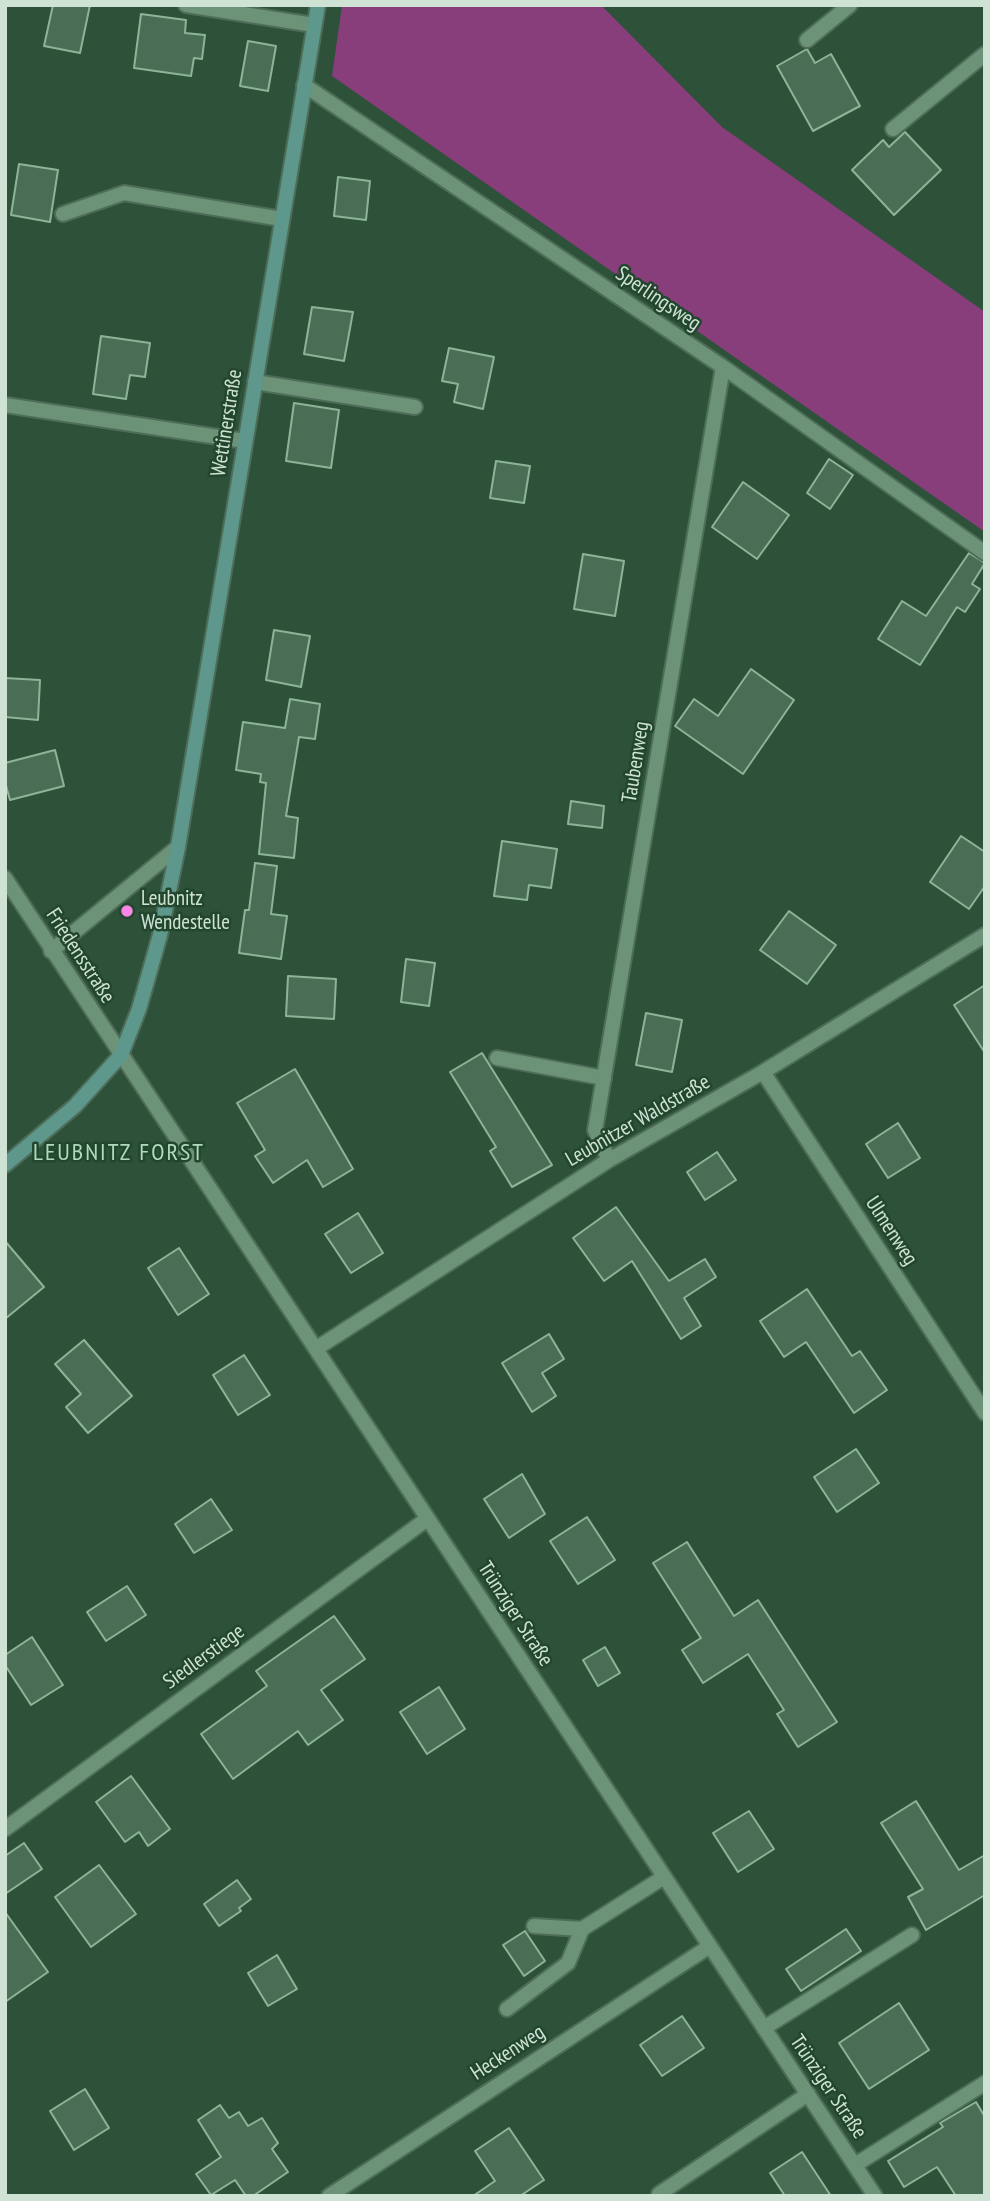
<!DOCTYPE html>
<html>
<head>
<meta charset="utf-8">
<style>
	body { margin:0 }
	#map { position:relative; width:990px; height:2201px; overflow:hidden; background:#2d5139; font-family:"PT Sans Narrow",sans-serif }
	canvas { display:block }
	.frame { position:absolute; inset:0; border:7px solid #cfe3d5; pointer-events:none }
</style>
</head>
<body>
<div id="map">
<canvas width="990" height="2201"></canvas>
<div class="frame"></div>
</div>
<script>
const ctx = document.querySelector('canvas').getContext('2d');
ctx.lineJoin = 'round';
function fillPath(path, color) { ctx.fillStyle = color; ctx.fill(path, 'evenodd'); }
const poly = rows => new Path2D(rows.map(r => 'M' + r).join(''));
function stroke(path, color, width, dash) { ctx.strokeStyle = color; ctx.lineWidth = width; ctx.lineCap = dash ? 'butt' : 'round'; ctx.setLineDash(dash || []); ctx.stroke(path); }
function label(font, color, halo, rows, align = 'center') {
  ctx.font = font + ' "PT Sans Narrow",sans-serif'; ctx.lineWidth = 5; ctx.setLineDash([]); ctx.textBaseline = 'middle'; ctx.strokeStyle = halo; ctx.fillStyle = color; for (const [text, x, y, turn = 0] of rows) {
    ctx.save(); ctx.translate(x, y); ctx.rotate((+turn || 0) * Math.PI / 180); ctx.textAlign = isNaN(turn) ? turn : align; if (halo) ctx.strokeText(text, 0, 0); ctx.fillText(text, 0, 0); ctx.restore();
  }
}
const green = poly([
	[342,5,601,5,722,127,985,312,985,532,332,76]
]);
const building = poly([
	[53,5,90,5,80,53,44,46,53,5],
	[141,14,186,20,185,33,205,35,202,59,194,58,191,76,134,68,141,14],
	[248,41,276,46,268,91,240,86,248,41],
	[807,49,815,63,831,54,860,106,813,131,777,66,807,49],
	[905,132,941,170,894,215,852,170,883,140,889,147,905,132],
	[19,164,58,170,50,222,11,215,19,164],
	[338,177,370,181,366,220,334,216,338,177],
	[312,307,353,312,344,361,304,354,312,307],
	[101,336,150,343,145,377,130,375,126,399,93,394,101,336],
	[449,348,494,357,483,409,454,402,458,384,442,381,449,348],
	[294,403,339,410,331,468,286,461,294,403],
	[829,459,853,475,830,509,807,493,829,459],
	[496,461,530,466,524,503,490,498,496,461],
	[743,482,789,515,757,559,712,527,743,482],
	[969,553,985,563,972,584,980,589,965,612,957,607,920,665,878,639,902,601,926,616,969,553],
	[583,554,624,561,615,616,574,609,583,554],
	[274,630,310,636,301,687,266,680,274,630],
	[751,669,794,700,743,774,675,726,694,699,718,716,751,669],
	[5,678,40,680,38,720,5,717,5,678],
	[290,699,320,704,315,739,299,737,286,816,298,818,294,858,259,854,266,783,260,782,261,774,236,770,243,722,285,728,290,699],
	[55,750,64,786,10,800,5,782,5,763,55,750],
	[571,801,604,806,602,828,568,824,571,801],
	[961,836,985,852,985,886,969,909,930,882,961,836],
	[502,841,557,849,551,888,529,885,527,900,494,896,502,841],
	[255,863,277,866,271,914,287,916,281,959,239,953,245,910,249,910,255,863],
	[789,911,836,945,807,984,760,950,789,911],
	[406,959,435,963,429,1006,401,1002,406,959],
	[288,976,336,979,334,1019,286,1016,288,976],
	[985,985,985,1053,954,1005,985,985],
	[646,1013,682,1020,672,1072,636,1065,646,1013],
	[482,1053,552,1165,512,1187,490,1151,496,1147,450,1072,482,1053],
	[295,1069,353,1169,323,1187,307,1160,273,1183,255,1156,265,1150,237,1103,295,1069],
	[898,1123,920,1158,888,1178,866,1144,898,1123],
	[717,1152,736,1180,705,1200,687,1172,717,1152],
	[616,1207,669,1281,705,1259,716,1277,684,1298,701,1326,681,1339,632,1261,604,1281,573,1238,616,1207],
	[358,1213,383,1253,351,1273,325,1234,358,1213],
	[5,1241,44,1287,5,1319,5,1241],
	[179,1248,209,1294,178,1315,148,1268,179,1248],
	[807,1289,852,1356,860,1351,887,1390,854,1413,806,1342,784,1357,760,1321,807,1289],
	[549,1334,564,1359,542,1373,556,1396,532,1412,502,1363,549,1334],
	[84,1340,132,1396,88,1433,66,1407,81,1394,55,1364,84,1340],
	[244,1355,270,1395,238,1415,213,1375,244,1355],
	[856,1449,879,1483,837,1512,814,1477,856,1449],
	[522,1474,545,1514,509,1538,484,1499,522,1474],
	[211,1499,232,1530,194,1553,175,1524,211,1499],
	[587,1517,615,1560,578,1584,550,1541,587,1517],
	[687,1542,734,1616,758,1600,837,1722,798,1747,777,1714,784,1710,748,1654,703,1683,682,1650,701,1638,653,1563,687,1542],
	[127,1586,146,1615,106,1641,87,1612,127,1586],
	[334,1616,365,1659,321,1690,343,1720,308,1745,298,1731,233,1779,201,1734,267,1686,256,1671,334,1616],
	[32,1637,63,1685,31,1705,5,1665,5,1655,32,1637],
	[605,1647,620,1673,598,1686,583,1660,605,1647],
	[439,1687,465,1729,427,1754,400,1712,439,1687],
	[131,1776,170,1829,148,1846,139,1832,125,1842,96,1802,131,1776],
	[916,1801,959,1870,985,1855,985,1895,926,1930,908,1897,923,1889,881,1823,916,1801],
	[749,1811,774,1849,738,1872,713,1833,749,1811],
	[24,1843,42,1869,5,1894,5,1856,24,1843],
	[99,1865,136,1914,91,1947,55,1897,99,1865],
	[237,1880,251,1899,239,1908,241,1911,219,1926,204,1904,237,1880],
	[5,1912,48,1972,5,2002,5,1912],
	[846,1929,861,1951,801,1991,786,1969,846,1929],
	[525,1931,545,1961,524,1976,503,1945,525,1931],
	[277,1955,297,1989,268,2006,248,1973,277,1955],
	[899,2003,929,2050,869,2089,839,2043,899,2003],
	[682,2016,704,2048,662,2076,640,2045,682,2016],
	[85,2089,109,2128,74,2150,50,2111,85,2089],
	[976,2102,985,2117,985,2196,956,2196,937,2167,904,2187,888,2161,943,2127,940,2123,976,2102],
	[220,2105,229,2118,239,2112,248,2126,262,2118,278,2143,272,2149,288,2172,253,2196,246,2196,235,2180,211,2195,196,2174,221,2157,198,2120,220,2105],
	[509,2128,544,2180,520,2196,473,2196,495,2181,475,2151,509,2128],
	[802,2152,831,2196,785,2196,770,2173,802,2152]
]);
const lane = poly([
	[186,5,314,25],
	[807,40,850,5],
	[893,129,985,54],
	[63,214,124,193,282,219],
	[255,382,415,407],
	[5,405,245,441],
	[497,1058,604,1078],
	[534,1926,582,1929],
	[507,2009,568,1963,582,1929,664,1877],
	[764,2028,912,1935],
	[855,2165,985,2083],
	[659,2194,808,2094]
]);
const street = poly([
	[304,85,723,367,985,553],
	[5,878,875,2196],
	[51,951,178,847],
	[763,1072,985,1413],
	[609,1160,595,1130,723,367],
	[317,1348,609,1160,763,1072,985,935],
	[5,1829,427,1519],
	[329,2196,710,1946]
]);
const secondary = poly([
	[5,1165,75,1106,121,1055,139,1009,160,935,178,847,318,5]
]);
const markers = [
	[127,911,7,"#fa87e7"]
];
const streetNames = [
	["Sperlingsweg",658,299,34],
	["Wettinerstraße",227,423,-81],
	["Taubenweg",636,762,-81],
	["Friedensstraße",80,956,57],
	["Leubnitzer Waldstraße",638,1121,-30],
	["Ulmenweg",891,1231,57],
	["Trünziger Straße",515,1614,57],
	["Siedlerstiege",204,1657,-36],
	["Heckenweg",508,2053,-33],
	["Trünziger Straße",828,2087,56]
];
const poiNames = [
	["Leubnitz",141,899],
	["Wendestelle",141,923]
];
const quarterNames = [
	["LEUBNITZ FORST",119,1153]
];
fillPath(green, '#873e7b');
fillPath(building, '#4a6e55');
stroke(building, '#8db498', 2);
stroke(lane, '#4e6d59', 18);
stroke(street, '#4e6d59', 18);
stroke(secondary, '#4e6d59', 18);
stroke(lane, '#6c9278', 14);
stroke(street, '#6c9278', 14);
stroke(secondary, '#5e978b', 14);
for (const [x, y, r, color] of markers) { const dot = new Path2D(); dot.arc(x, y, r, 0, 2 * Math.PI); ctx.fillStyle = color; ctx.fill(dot); stroke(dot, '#22462e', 2.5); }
label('21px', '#cfe3d5', '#22462e', streetNames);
label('21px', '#cfe3d5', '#22462e', poiNames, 'left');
ctx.letterSpacing = '2px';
label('24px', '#b1d9bc', '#22462e', quarterNames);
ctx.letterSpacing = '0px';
</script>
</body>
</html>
